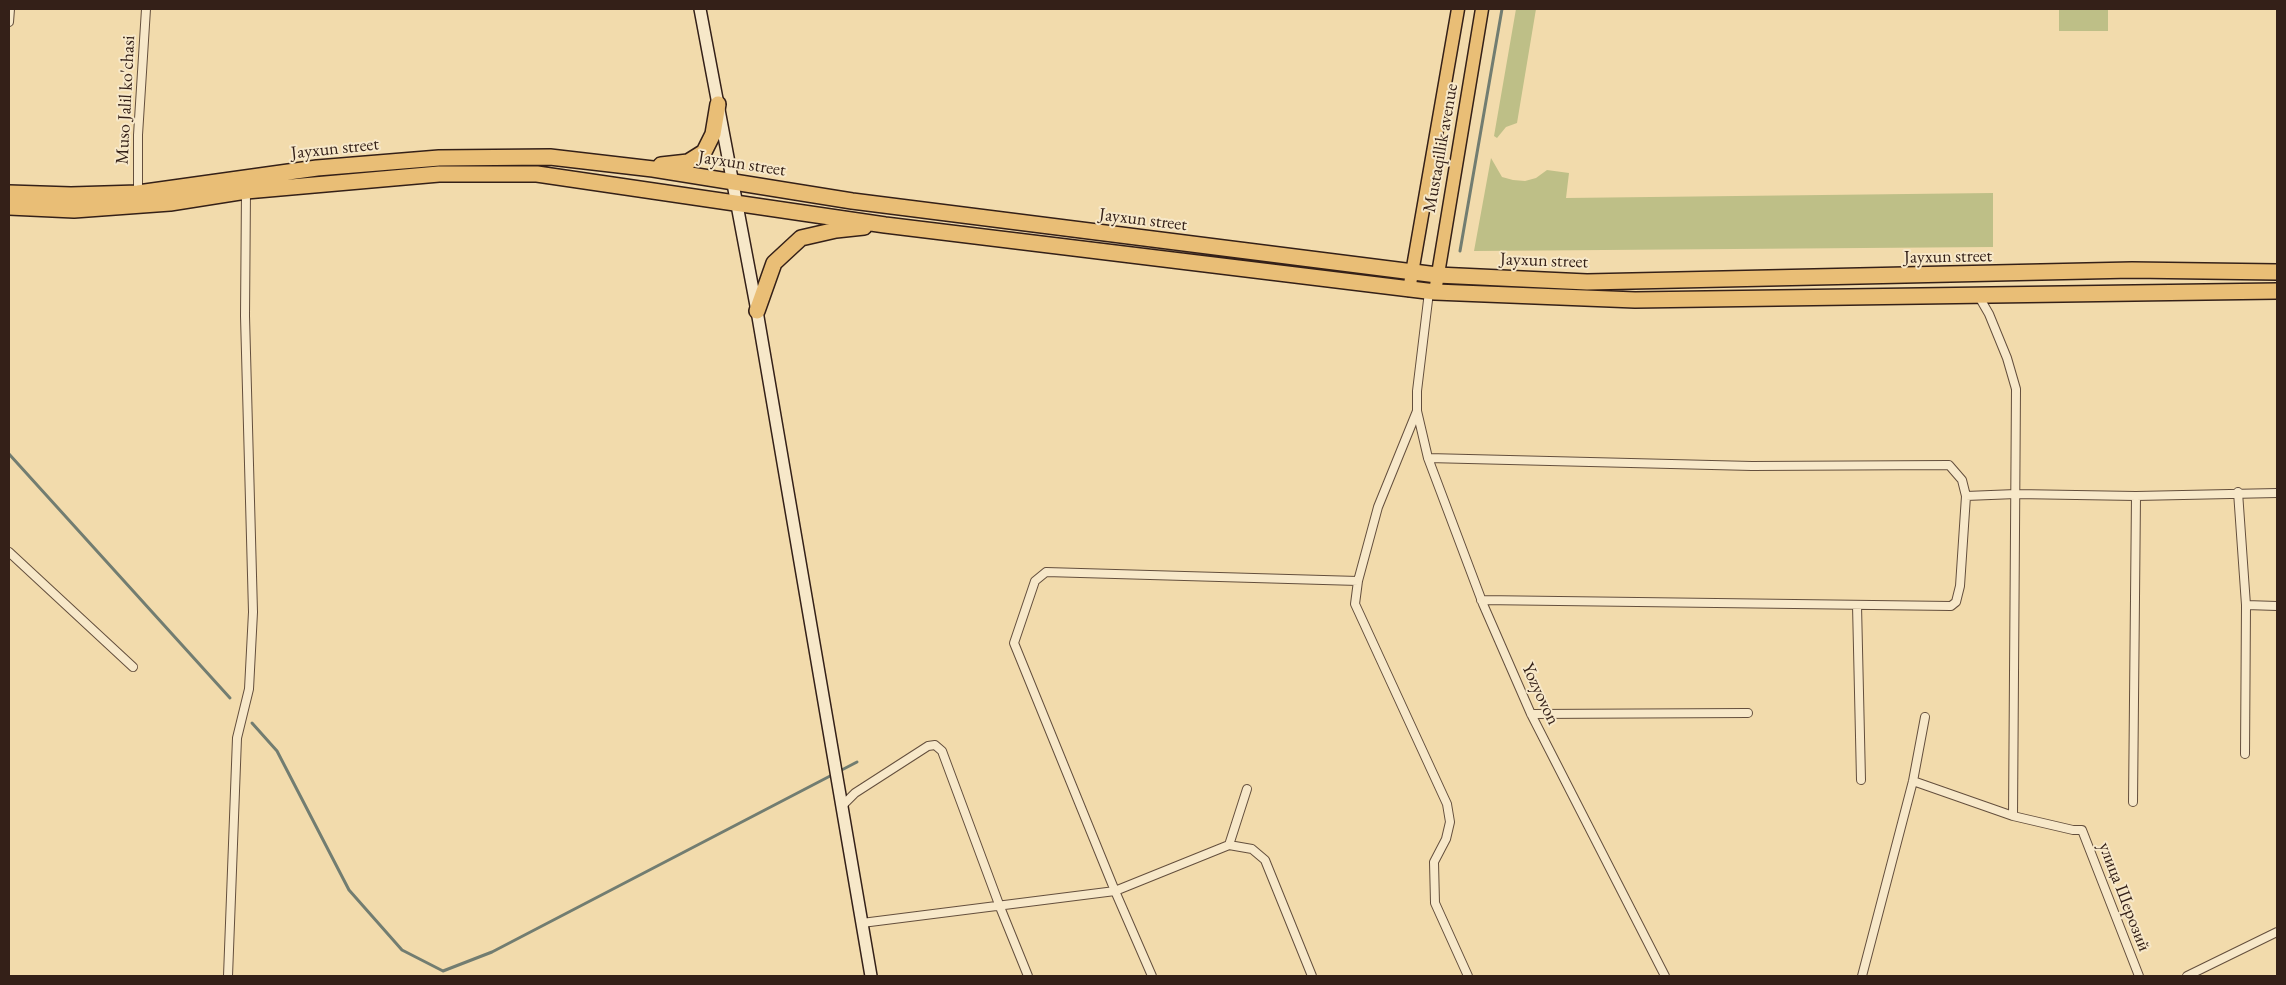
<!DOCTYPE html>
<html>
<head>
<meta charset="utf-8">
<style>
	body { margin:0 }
	#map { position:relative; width:2286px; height:985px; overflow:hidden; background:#f2dbac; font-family:"EB Garamond",serif }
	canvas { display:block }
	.frame { position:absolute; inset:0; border:10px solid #342018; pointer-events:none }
</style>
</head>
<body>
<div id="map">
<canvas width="2286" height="985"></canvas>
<div class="frame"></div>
</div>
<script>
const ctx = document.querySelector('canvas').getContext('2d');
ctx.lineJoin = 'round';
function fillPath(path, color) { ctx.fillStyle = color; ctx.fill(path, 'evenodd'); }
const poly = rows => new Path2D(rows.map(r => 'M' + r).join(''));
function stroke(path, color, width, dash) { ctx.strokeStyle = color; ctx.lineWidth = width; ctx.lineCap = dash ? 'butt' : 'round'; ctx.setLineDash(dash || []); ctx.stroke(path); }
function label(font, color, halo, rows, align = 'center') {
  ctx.font = font + ' "EB Garamond",serif'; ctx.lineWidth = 4; ctx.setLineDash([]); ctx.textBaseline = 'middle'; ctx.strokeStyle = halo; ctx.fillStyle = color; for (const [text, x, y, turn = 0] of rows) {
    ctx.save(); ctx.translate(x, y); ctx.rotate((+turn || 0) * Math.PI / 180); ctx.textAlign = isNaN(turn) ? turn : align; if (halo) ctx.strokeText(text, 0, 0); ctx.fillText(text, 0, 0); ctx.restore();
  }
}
const green = poly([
	[1516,9,1536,9,1517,123,1506,127,1497,138,1494,136],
	[2059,9,2108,9,2108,31,2059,31],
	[1491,158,1502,177,1513,180,1525,181,1536,178,1547,170,1569,173,1566,198,1993,193,1993,247,1474,251]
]);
const stream = poly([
	[1460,251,1502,9],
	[9,454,230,698],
	[252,723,277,751,349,890,402,950,443,971,492,952,857,762]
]);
const street = poly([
	[9,22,10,9],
	[138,193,138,135,146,9],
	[1429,292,1417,391,1417,411,1378,507,1358,581,1355,604,1447,804,1450,822,1446,839,1434,862,1435,903,1468,976],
	[1978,295,1989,314,2007,358,2016,389,2013,816],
	[1417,411,1428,458,1483,604,1531,714,1665,976],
	[1428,458,1752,466,1949,465,1962,480,1966,496,1960,586,1956,602,1951,606,1481,600],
	[2238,492,2246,605,2245,754],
	[1966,496,2016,494,2136,496,2277,493],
	[9,552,133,667],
	[1857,605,1861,780],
	[2246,605,2277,606],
	[1531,714,1748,713],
	[1913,781,2013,816,2073,830,2082,830,2139,976],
	[2133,802,2136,496],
	[843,805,855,793,928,746,935,745,942,751,1000,907,1028,976],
	[1229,845,1247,789],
	[862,923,1115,891,1229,845,1252,849,1265,860,1312,976],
	[228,976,237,738,249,689,253,612,245,316,246,191],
	[1152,976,1115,891,1014,643,1035,581,1046,572,1358,581],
	[1862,976,1913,781,1925,717],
	[2187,976,2277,932]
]);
const secondary = poly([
	[700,9,757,311,871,976]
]);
const primary = poly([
	[1409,290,1458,9],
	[1435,292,1482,9]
]);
const highway = poly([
	[661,165,688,162,704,152,713,134,718,104],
	[9,193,71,195,138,193,317,168,439,158,550,157,653,169,852,201,1437,275,1587,282,2132,270,2277,272],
	[9,207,74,210,170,203,246,191,439,174,537,174,885,225,1435,292,1635,300,2277,291],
	[757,311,774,263,801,238,836,230,864,227]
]);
const streetNames = [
	["Muso Jalil ko'chasi",126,100,-87],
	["Mustaqillik avenue",1441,148,-80],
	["Jayxun street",335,149,-6],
	["Jayxun street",742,164,9],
	["Jayxun street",1143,220,7],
	["Jayxun street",1948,257,-1],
	["Jayxun street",1544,261,2],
	["Yozyovon",1540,694,65],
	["улица Шерозий",2124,897,69]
];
fillPath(green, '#bebf87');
stroke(stream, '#727d71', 3);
stroke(street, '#644f3d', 10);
stroke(secondary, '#342018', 14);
stroke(primary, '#342018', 15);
stroke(highway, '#342018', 18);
stroke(street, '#f7e8c9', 8);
stroke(secondary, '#f7e8c9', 11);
stroke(primary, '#e9be76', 12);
stroke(highway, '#e9be76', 15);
label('18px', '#342018', '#f7e8c9', streetNames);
</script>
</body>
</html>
